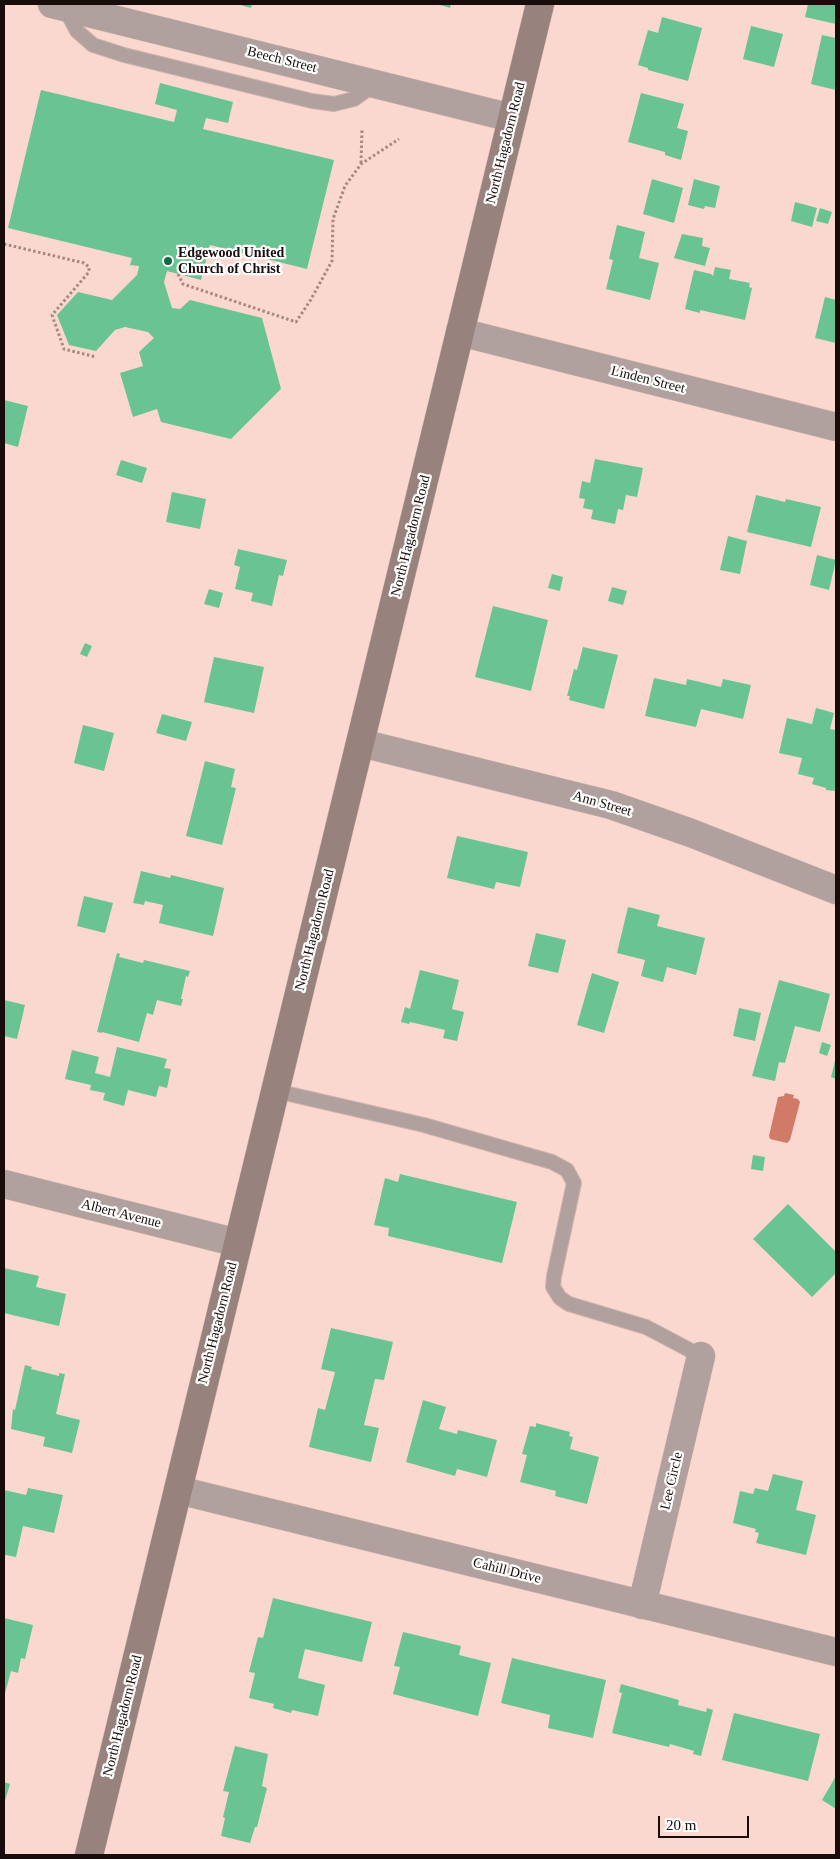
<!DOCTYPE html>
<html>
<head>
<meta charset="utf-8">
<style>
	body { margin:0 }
	#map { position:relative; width:840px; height:1859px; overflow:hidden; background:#fad8d0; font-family:"Times New Roman",serif }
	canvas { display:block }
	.frame { position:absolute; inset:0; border:5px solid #180d0a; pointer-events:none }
	.scale { position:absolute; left:658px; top:1816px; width:91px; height:22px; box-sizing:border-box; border:2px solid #180d0a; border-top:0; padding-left:6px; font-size:15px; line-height:18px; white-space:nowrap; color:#180d0a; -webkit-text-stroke:4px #fff; paint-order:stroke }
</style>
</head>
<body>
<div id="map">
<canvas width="840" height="1859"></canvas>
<div class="frame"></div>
<div class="scale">20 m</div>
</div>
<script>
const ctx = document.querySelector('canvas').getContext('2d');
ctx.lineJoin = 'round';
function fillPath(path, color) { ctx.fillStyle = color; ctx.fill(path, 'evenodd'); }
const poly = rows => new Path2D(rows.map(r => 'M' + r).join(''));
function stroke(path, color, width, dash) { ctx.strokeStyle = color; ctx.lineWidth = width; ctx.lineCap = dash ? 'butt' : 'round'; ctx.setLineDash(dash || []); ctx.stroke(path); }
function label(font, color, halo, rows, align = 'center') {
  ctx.font = font + ' "Times New Roman",serif'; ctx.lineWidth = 4.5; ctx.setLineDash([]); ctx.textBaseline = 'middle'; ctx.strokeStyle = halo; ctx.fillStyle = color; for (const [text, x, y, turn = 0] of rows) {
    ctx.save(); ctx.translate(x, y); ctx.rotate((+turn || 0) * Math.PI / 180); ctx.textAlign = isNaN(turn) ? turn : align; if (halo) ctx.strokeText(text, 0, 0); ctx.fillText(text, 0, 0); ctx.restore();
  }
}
const water = poly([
	[785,1093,794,1095,793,1098,798,1099,800,1102,790,1140,787,1143,770,1139,769,1136,778,1097,784,1096]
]);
const building = poly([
	[237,4,252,4,251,8],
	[437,4,451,4,450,8],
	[808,4,836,4,836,24,805,17],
	[662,17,702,28,688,81,648,70,648,68,638,65,648,30,658,33],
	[751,26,783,34,774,67,743,59],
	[822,35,836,38,836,90,811,84],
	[160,83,233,102,228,123,206,118,203,129,334,160,307,269,210,245,201,280,167,271,164,282,172,308,180,309,190,300,262,318,281,389,231,439,161,422,157,409,133,417,120,373,143,366,139,352,154,338,148,332,125,327,115,330,96,351,69,345,57,315,78,292,112,300,137,275,139,266,130,265,132,258,8,228,41,90,174,122,177,110,155,104],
	[641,93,684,104,677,128,688,131,681,160,665,155,665,152,628,142],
	[652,179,683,188,674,223,643,214],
	[694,179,720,186,715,208,705,206,704,209,688,205],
	[795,202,817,208,812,227,791,221],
	[820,208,832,212,828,224,816,221],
	[617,225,645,232,639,258,659,263,650,300,606,289,613,260,609,259],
	[682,234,703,238,702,246,710,248,705,266,674,258],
	[715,267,731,270,729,279,750,283,749,287,752,288,745,320,700,310,700,313,685,309,694,270,711,274,713,276],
	[825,297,836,300,836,343,815,338],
	[4,400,28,406,18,447,4,443],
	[595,459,643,468,637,497,626,495,623,510,618,509,615,524,591,519,593,510,583,508,585,499,579,498,582,481,590,483],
	[121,460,147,468,142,483,116,475],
	[172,492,206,499,200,529,166,522],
	[756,495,785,502,786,499,821,507,811,547,747,532],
	[728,536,747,541,740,574,720,570],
	[238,549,287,560,283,576,279,575,272,606,251,601,253,593,235,589,240,567,234,565],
	[817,555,836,560,829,590,810,585],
	[552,574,563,577,560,591,548,588],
	[612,587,627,591,623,605,608,601],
	[209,589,223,593,219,608,204,604],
	[493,606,548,620,531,691,475,677],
	[85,643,92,646,87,657,80,654],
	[583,647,618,655,604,709,569,700,570,696,567,696,574,669,577,670],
	[214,657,264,667,254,713,204,702],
	[654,678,686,685,687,679,721,687,723,679,751,685,743,719,701,709,696,727,645,716],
	[816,708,834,713,830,729,836,730,836,791,826,790,826,788,812,784,814,778,798,774,802,758,779,753,787,718,812,724],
	[162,714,192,722,186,741,156,733],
	[83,725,114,733,104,771,74,763],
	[205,761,235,769,231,787,236,788,222,845,186,836],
	[457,836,528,852,520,887,496,882,494,889,447,878],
	[141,871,170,878,171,875,224,888,213,936,159,923,163,905,145,901,144,905,133,903],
	[84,896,113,903,105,933,77,926],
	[628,907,660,915,657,926,705,938,696,975,667,967,663,982,641,976,645,960,617,953],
	[536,933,566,940,558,973,528,966],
	[117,953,120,954,119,957,143,963,144,960,190,971,188,977,186,976,181,999,183,999,181,1006,157,1000,153,1015,147,1013,139,1042,102,1032,102,1033,97,1032],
	[420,970,459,980,452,1009,464,1012,457,1041,443,1038,445,1030,410,1022,409,1024,401,1022,405,1007,410,1009],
	[592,973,619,982,604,1033,577,1025],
	[779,980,830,994,820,1032,795,1026,785,1063,779,1062,775,1081,752,1076],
	[4,1000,25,1005,17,1039,4,1036],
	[739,1008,761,1013,755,1041,733,1036],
	[822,1042,831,1045,827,1056,819,1053],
	[117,1047,167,1059,164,1068,171,1069,167,1088,159,1086,156,1097,128,1090,124,1106,103,1100,105,1093,90,1090,91,1085,65,1079,72,1050,99,1057,95,1073,110,1077],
	[836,1057,836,1079,831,1077],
	[753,1155,765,1157,763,1171,751,1169],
	[400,1174,517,1202,502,1263,388,1236,389,1228,374,1225,385,1178,398,1182],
	[788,1204,836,1252,836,1273,812,1297,753,1239],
	[4,1268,39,1276,36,1287,66,1294,59,1326,4,1313],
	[331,1328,393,1342,384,1380,375,1379,364,1425,379,1428,371,1462,309,1447,318,1408,325,1410,335,1372,321,1369],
	[25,1365,32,1367,31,1369,59,1376,59,1373,65,1374,56,1414,80,1420,72,1453,43,1446,45,1437,11,1429,13,1409,15,1410],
	[423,1400,446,1407,439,1429,457,1434,458,1430,497,1440,487,1477,457,1469,455,1476,406,1462],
	[536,1423,570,1432,569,1436,573,1437,570,1449,599,1457,587,1504,555,1496,556,1491,520,1482,527,1455,522,1454,530,1426,536,1427],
	[773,1474,803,1481,796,1510,816,1515,806,1555,756,1543,759,1533,755,1532,756,1529,733,1523,740,1491,753,1494,755,1488,768,1491],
	[28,1488,63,1495,54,1533,23,1526,16,1557,6,1555,4,1556,4,1490,26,1495],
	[273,1598,372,1622,362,1662,305,1649,298,1678,325,1685,318,1716,292,1710,291,1713,273,1708,274,1704,249,1698,255,1673,249,1672,258,1637,263,1638],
	[4,1618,33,1625,25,1659,21,1658,18,1673,11,1671,4,1697],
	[403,1632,461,1646,459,1655,491,1663,478,1716,393,1694,400,1667,394,1666],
	[512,1658,606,1680,593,1738,548,1728,550,1715,501,1703],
	[621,1684,679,1700,678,1705,706,1712,707,1708,713,1710,701,1756,693,1754,694,1751,670,1744,669,1747,612,1733,622,1693,619,1692],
	[734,1713,820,1734,808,1781,722,1760],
	[235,1746,268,1754,262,1786,267,1788,257,1827,255,1827,250,1843,221,1836,225,1818,223,1817,229,1792,223,1791],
	[836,1776,836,1809,822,1800],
	[4,1782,10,1784,4,1804]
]);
const path = poly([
	[361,163,362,129],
	[4,244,84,263,89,267,89,272,52,315,64,349,96,357],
	[178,274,183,284,296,322,310,301,332,261,333,219,345,186,361,164,399,139]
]);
const lane = poly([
	[64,7,77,31,93,45,124,55,312,101,334,104,354,99,375,84],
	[276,1091,424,1125,552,1162,567,1170,574,1183,554,1276,553,1287,560,1298,569,1304,646,1327,701,1356]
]);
const street = poly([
	[52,4,512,118],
	[460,332,836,427],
	[361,743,611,805,691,833,836,890],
	[4,1184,238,1243],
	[178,1490,836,1652],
	[642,1605,701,1356]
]);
const secondary = poly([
	[89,1855,540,4]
]);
const markers = [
	[168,261,5,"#0b6f46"]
];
const streetNames = [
	["Beech Street",282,60,14],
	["North Hagadorn Road",506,143,-76],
	["Linden Street",648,380,14],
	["North Hagadorn Road",411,536,-76],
	["Ann Street",602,804,16],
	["North Hagadorn Road",315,930,-76],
	["Albert Avenue",121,1214,14],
	["North Hagadorn Road",218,1323,-76],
	["Lee Circle",672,1481,-77],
	["Cahill Drive",507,1571,14],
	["North Hagadorn Road",123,1716,-76]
];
const poiNames = [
	["Edgewood United",178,253],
	["Church of Christ",178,269]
];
fillPath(water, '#d07a67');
fillPath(building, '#69c392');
stroke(lane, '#d1b3ac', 16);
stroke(street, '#d1b3ac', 29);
stroke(secondary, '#d1b3ac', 29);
stroke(path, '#a38983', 3, [2.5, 2.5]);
stroke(lane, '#b0a19e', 14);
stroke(street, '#b0a19e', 28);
stroke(secondary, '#97827e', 28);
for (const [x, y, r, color] of markers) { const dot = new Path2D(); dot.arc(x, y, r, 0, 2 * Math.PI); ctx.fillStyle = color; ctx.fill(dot); stroke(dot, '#fff', 2); }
label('14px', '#180d0a', '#fff', streetNames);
label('bold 14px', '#180d0a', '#fff', poiNames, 'left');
</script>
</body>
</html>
